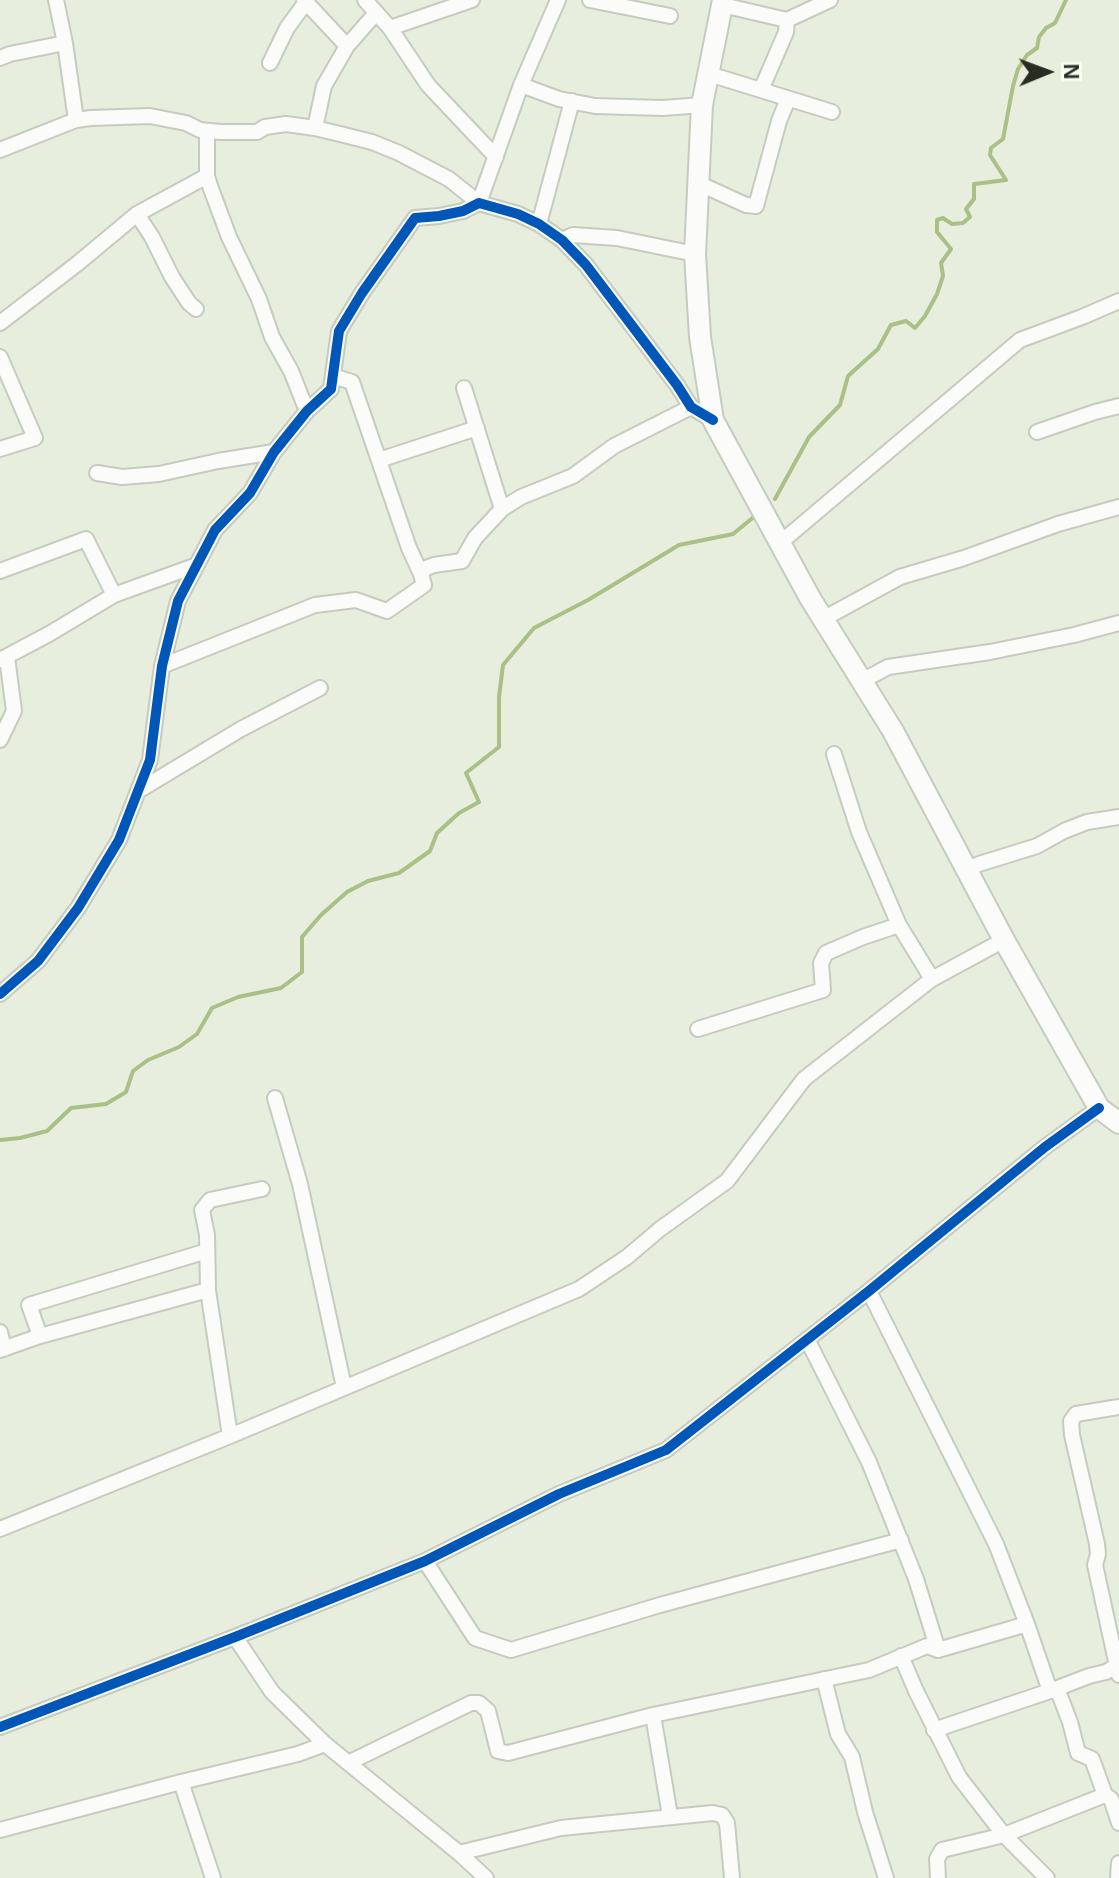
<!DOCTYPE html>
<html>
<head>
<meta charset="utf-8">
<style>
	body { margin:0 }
	#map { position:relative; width:1119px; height:1878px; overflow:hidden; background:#e7eede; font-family:Arial,sans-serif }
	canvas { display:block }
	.north { position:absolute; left:1007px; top:32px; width:80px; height:80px; -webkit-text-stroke:6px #f9fef3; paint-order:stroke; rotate:89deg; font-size:22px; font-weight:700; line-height:32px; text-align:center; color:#282c22 }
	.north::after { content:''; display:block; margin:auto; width:28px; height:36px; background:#282c22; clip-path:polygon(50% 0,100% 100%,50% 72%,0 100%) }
</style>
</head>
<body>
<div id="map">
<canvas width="1119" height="1878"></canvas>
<div class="north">N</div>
</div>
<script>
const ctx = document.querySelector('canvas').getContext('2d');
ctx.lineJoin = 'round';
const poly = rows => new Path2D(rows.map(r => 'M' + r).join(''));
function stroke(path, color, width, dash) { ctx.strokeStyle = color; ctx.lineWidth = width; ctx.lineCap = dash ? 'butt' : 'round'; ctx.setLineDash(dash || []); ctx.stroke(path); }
const stream = poly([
	[775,499,809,437,840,405,848,376,878,349,891,325,906,321,915,328,925,316,937,294,943,276,941,263,951,249,937,232,937,220,943,218,952,224,963,223,970,217,966,209,974,199,974,184,1006,180,990,155,991,148,1003,139,1013,86,1018,69,1027,55,1037,48,1039,37,1046,28,1055,23,1066,0],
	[0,1140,20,1138,47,1131,71,1108,106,1104,126,1092,133,1071,148,1060,179,1047,197,1034,212,1008,238,997,281,988,302,972,302,937,321,915,347,892,368,881,399,873,430,851,437,833,459,813,479,802,466,773,499,747,499,697,503,665,534,628,588,600,679,545,733,534,755,516]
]);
const street = poly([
	[56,0,65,43,76,120],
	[304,0,347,46],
	[365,0,390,28,428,85,496,157],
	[590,0,670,16],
	[722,5,787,20,830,0],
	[390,28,472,0],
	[0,58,10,54,65,43],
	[270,63,287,28,306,2],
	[709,74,832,112],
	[521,85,559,99,595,106,663,108,702,105],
	[761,90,786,32,787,20],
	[315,128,324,86,347,46,376,13],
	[207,131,207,176,210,186,229,237,259,299,272,337,291,371,307,411],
	[0,150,76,120,91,118,150,116,186,123,200,130,220,132,257,132,265,127,286,124,315,128,344,135,372,142,399,153,449,179,479,203,521,85,558,0],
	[700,184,746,205,756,206,779,121,788,99],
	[137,214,152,237,172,277,189,303,196,309],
	[539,224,572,101],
	[562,240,573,235,617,238,695,254],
	[0,323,77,264,137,214,207,176],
	[0,357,35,438,0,449],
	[464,388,502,509],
	[1037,432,1095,412,1119,406],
	[379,460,477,428],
	[97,473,122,477,159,474,218,461,274,452],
	[780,543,1020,340,1082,317,1119,301],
	[0,571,86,539,114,595],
	[421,574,426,568,434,565,462,561,475,538,502,509,521,497,573,476,614,446,691,407],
	[823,619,900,577,964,558,1058,524,1119,507],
	[0,660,49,634,114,595,197,565],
	[162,666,315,605,356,600,387,611,424,585,421,574,409,548,352,382,333,376],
	[862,681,888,667,990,652,1074,635,1119,623],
	[0,740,14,711,7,657],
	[834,754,859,832,899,925,932,979],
	[138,791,241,729,320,688],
	[966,870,979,864,1037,846,1064,831,1087,822,1119,817],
	[0,994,38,961,78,908,119,840,150,760,162,666,178,601,215,530,250,493,274,452,307,411,331,389,339,331,362,293,415,218,439,216,463,211,479,203,518,214,539,224,562,240,586,265,677,385,691,407,713,420],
	[698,1029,823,990,821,963,826,953,863,937,899,925],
	[275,1098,300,1184,344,1387],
	[869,1291,996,1544,1027,1624,1050,1691],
	[0,1332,4,1349],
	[40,1336,29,1305,207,1251],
	[807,1339,869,1462,916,1579,938,1650],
	[0,1350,40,1336,208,1290],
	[1119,1407,1076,1414,1071,1421,1072,1435,1097,1544,1098,1554,1095,1565,1119,1675],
	[230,1436,208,1290,207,1235,202,1210,210,1200,262,1189],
	[0,1529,230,1436,579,1289,627,1257,660,1229,727,1181,804,1079,932,979,1004,940],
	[425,1561,475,1638,511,1650,660,1605,901,1540],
	[235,1637,272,1692,325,1744,459,1853,486,1878],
	[901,1656,916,1691,959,1777,1004,1835,1047,1878],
	[824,1679,838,1734,852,1757,865,1812,886,1878],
	[1050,1691,1058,1691,1070,1722,1078,1753,1092,1759,1105,1795,1111,1799,1119,1823],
	[653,1715,670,1816],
	[0,1727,235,1637,425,1561,559,1494,666,1450,869,1291,1045,1147,1099,1108],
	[934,1730,1050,1691,1089,1676,1106,1672,1116,1666],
	[348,1763,471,1703,479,1703,488,1711,498,1751,508,1753,653,1715,869,1670,927,1646,938,1650,1027,1624],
	[181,1782,213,1878],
	[0,1830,181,1782,298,1754,325,1744],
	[459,1853,561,1828,713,1813,722,1815,727,1823,732,1878],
	[938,1878,937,1859,942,1850,1004,1835,1105,1795],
	[1118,1878,1119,1863]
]);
const secondary = poly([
	[723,0,702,105,695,254,700,337,713,420,810,598,893,731,1004,940,1099,1108,1119,1123]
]);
const cycleway = poly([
	[0,994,38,961,78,908,119,840,150,760,162,666,178,601,215,530,250,493,274,452,307,411,331,389,339,331,362,293,415,218,439,216,463,211,479,203,518,214,539,224,562,240,586,265,677,385,691,407,713,420],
	[0,1727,235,1637,425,1561,559,1494,666,1450,869,1291,1045,1147,1099,1108]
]);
stroke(stream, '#a9c086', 4);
stroke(street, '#c6cbbf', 18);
stroke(secondary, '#c6cbbf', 24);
stroke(street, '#fbfcfa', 14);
stroke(secondary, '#fbfcfa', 20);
stroke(cycleway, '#0057b8', 10);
</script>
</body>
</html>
